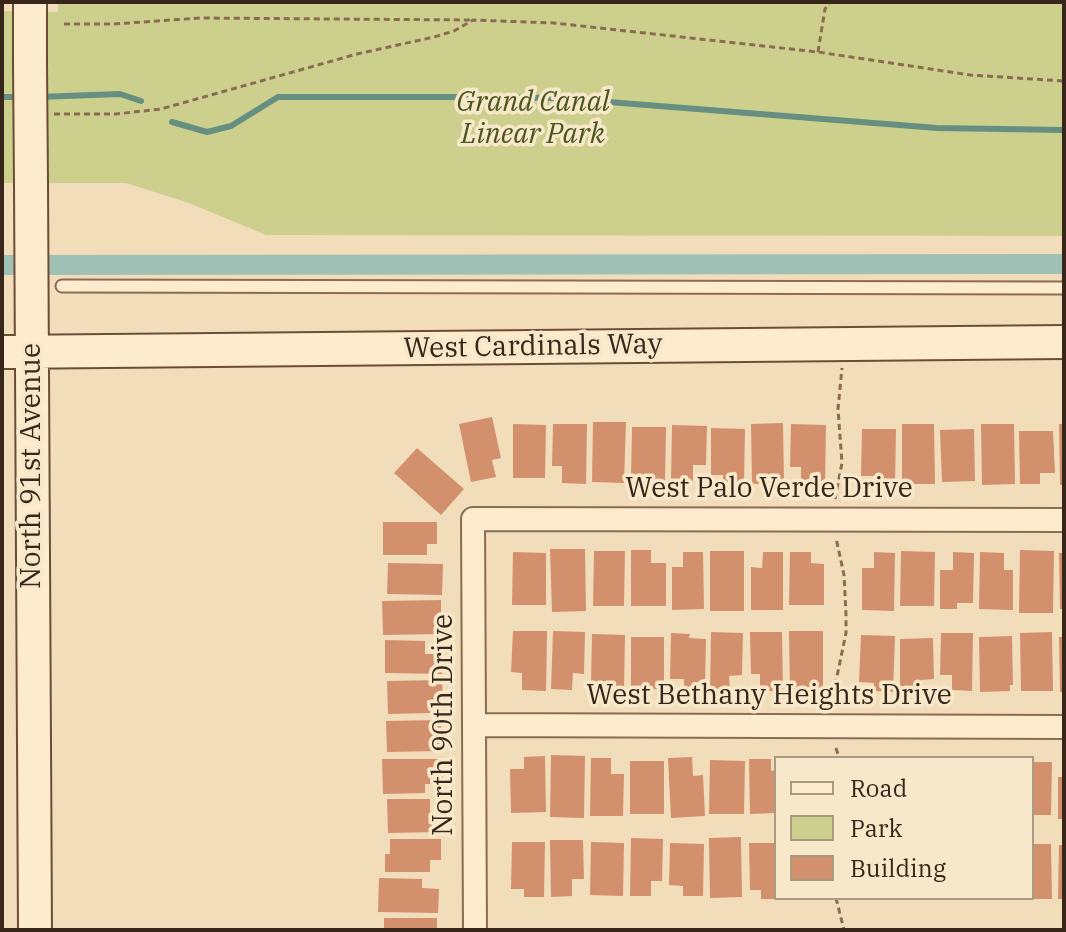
<!DOCTYPE html>
<html>
<head>
<meta charset="utf-8">
<style>
	body { margin:0 }
	#map { position:relative; width:1066px; height:932px; overflow:hidden; background:#f2ddba; font-family:"IBM Plex Serif",serif }
	canvas { display:block }
	.frame { position:absolute; inset:0; border:4px solid #372619; pointer-events:none }
	.legend { position:absolute; left:774px; top:756px; width:260px; height:144px; box-sizing:border-box; background:#f8e8ca; border:2px solid #ab9a83; margin:0; padding:10px 14px; list-style:none; font-size:24px; color:#372619 }
	.legend li { display:flex; align-items:center; gap:16px; height:40px }
	.legend b { width:40px; border:2px solid #ab9a83 }
</style>
</head>
<body>
<div id="map">
<canvas width="1066" height="932"></canvas>
<div class="frame"></div>
<ul class="legend">
<li><b style="height:10px;background:#fcebcd"></b>Road</li>
<li><b style="height:22px;background:#cdd08d"></b>Park</li>
<li><b style="height:22px;background:#d3906c"></b>Building</li>
</ul>
</div>
<script>
const ctx = document.querySelector('canvas').getContext('2d');
ctx.lineJoin = 'round';
function fillPath(path, color) { ctx.fillStyle = color; ctx.fill(path, 'evenodd'); }
const poly = rows => new Path2D(rows.map(r => 'M' + r).join(''));
function stroke(path, color, width, dash) { ctx.strokeStyle = color; ctx.lineWidth = width; ctx.lineCap = dash ? 'butt' : 'round'; ctx.setLineDash(dash || []); ctx.stroke(path); }
function label(font, color, halo, rows, align = 'center') {
  ctx.font = font + ' "IBM Plex Serif",serif'; ctx.lineWidth = 7; ctx.setLineDash([]); ctx.textBaseline = 'middle'; ctx.strokeStyle = halo; ctx.fillStyle = color; for (const [text, x, y, turn = 0] of rows) {
    ctx.save(); ctx.translate(x, y); ctx.rotate((+turn || 0) * Math.PI / 180); ctx.textAlign = isNaN(turn) ? turn : align; if (halo) ctx.strokeText(text, 0, 0); ctx.fillText(text, 0, 0); ctx.restore();
  }
}
const green = poly([
	[58,2,1064,2,1064,236,266,235,189,203,126,183,2,183,2,11,58,12]
]);
const stream = poly([
	[2,97,19,97],
	[38,97,120,94,141,101],
	[172,122,207,132,231,126,278,97,463,97,558,98,937,128,1064,130]
]);
const canal = poly([
	[2,265,1064,264]
]);
const building = poly([
	[492,417,501,458,492,460,496,477,471,482,459,424],
	[593,422,626,422,624,483,592,482],
	[783,423,784,483,752,484,751,424],
	[513,424,546,425,545,478,513,478],
	[553,424,587,424,586,484,562,483,562,466,552,466],
	[791,424,826,425,825,485,801,485,801,467,790,467],
	[902,424,934,424,935,484,902,484],
	[981,424,1014,424,1015,484,982,485],
	[1059,424,1064,424,1064,485,1060,485],
	[672,425,707,426,706,465,693,465,693,481,671,481],
	[632,427,666,427,665,481,631,480],
	[711,428,745,429,744,484,723,483,723,475,711,475],
	[862,429,896,429,895,485,874,485,874,476,861,476],
	[974,429,975,481,942,482,940,430],
	[1019,431,1053,431,1055,473,1040,473,1040,484,1020,484],
	[417,448,464,489,441,515,394,473],
	[383,522,437,522,437,544,427,544,427,555,383,555],
	[550,549,585,549,586,611,552,612],
	[631,550,651,550,651,563,666,563,666,606,631,606],
	[1020,550,1054,551,1053,613,1019,613],
	[594,551,625,551,624,606,593,606],
	[710,551,744,551,744,611,710,611],
	[901,551,935,552,934,606,900,606],
	[513,552,546,553,546,605,512,605],
	[683,552,703,552,704,609,672,610,672,567,683,567],
	[763,552,783,552,783,610,751,610,751,567,762,568],
	[790,552,811,552,811,563,824,564,824,605,789,605],
	[874,552,895,553,894,611,862,610,862,568,874,568],
	[953,552,974,553,973,603,957,603,957,609,940,609,940,570,953,570],
	[980,552,1004,553,1004,570,1013,570,1013,610,979,609],
	[1059,553,1064,553,1064,609,1060,609],
	[388,563,443,564,442,595,387,594],
	[441,600,441,634,383,635,382,601],
	[513,631,547,631,546,691,522,690,522,673,511,672],
	[553,631,585,632,584,674,573,673,572,690,551,689],
	[789,631,823,631,823,691,790,691],
	[711,632,743,633,742,675,729,676,730,691,710,690],
	[750,632,782,632,783,691,760,691,760,674,751,674],
	[1052,632,1053,691,1021,691,1020,633],
	[671,633,690,634,689,638,706,639,705,691,684,690,684,679,670,679],
	[941,633,973,633,972,691,952,690,952,675,940,675],
	[592,634,625,635,624,690,605,690,605,682,591,682],
	[861,635,895,636,893,692,874,691,874,683,859,682],
	[1012,636,1013,685,1010,685,1010,691,980,692,979,637],
	[631,637,664,637,664,689,631,689],
	[1059,637,1064,637,1064,692,1060,692],
	[933,638,934,679,921,680,921,691,900,691,900,639],
	[385,640,425,641,425,654,442,654,442,674,385,673],
	[442,680,443,700,431,700,431,713,388,714,387,681],
	[441,720,441,751,387,752,386,721],
	[551,755,585,756,584,818,550,817],
	[545,756,546,812,511,813,510,769,524,769,524,757],
	[692,757,693,776,703,775,705,816,671,818,668,758],
	[591,758,611,758,611,774,624,774,623,816,590,816],
	[382,759,443,759,443,784,425,784,425,793,383,794],
	[749,759,771,759,771,771,776,770,776,813,750,814],
	[710,760,745,761,744,814,709,814],
	[630,761,664,761,664,814,630,814],
	[1032,762,1052,762,1051,815,1032,815],
	[1058,777,1064,777,1064,819,1058,819],
	[387,799,430,799,430,813,441,813,441,832,388,833],
	[741,837,742,897,710,898,709,838],
	[631,838,663,839,662,881,651,881,651,896,630,896],
	[390,839,441,839,441,860,430,860,430,872,385,872,385,854,390,854],
	[550,840,583,840,584,879,572,879,572,896,551,897],
	[512,842,545,842,544,897,524,897,524,889,511,889],
	[591,842,624,843,623,896,590,895],
	[670,843,704,844,703,896,683,896,683,886,669,885],
	[749,843,776,843,776,899,761,899,761,890,750,890],
	[1032,844,1051,844,1052,899,1032,899],
	[1059,845,1064,845,1064,899,1058,899],
	[379,878,422,879,422,888,439,889,438,913,378,912],
	[384,918,437,918,437,930,384,930]
]);
const path = poly([
	[64,24,114,24,200,18,472,20],
	[818,52,825,9,830,2],
	[54,114,116,114,161,109,357,54,434,37,454,31,473,20,554,23,818,52,970,75,1064,81],
	[835,499,842,463,838,409,842,368],
	[835,705,835,686,846,633,846,614,844,575,836,538],
	[836,748,839,758],
	[836,898,844,930]
]);
const lane = poly([
	[62,286,1064,288]
]);
const street = poly([
	[474,725,1064,727],
	[475,930,473,519,1064,520]
]);
const secondary = poly([
	[30,64,30,2],
	[31,183,35,930],
	[2,352,1064,342]
]);
const secondaryBridge = poly([
	[30,64,31,183]
]);
const parkNames = [
	["Grand Canal",533,103],
	["Linear Park",533,135]
];
const streetNames = [
	["West Cardinals Way",533,347,-1],
	["North 91st Avenue",32,466,-90],
	["West Palo Verde Drive",769,489],
	["West Bethany Heights Drive",769,696],
	["North 90th Drive",444,725,-90]
];
fillPath(green, '#cdd08d');
stroke(stream, '#668f82', 6);
stroke(canal, '#9fc1b5', 20);
fillPath(building, '#d3906c');
stroke(lane, '#8a6c53', 15);
stroke(street, '#8a6c53', 26);
stroke(secondary, '#6b4d36', 36);
stroke(path, '#8a6c53', 3, [6, 4]);
stroke(lane, '#fcebcd', 11);
stroke(street, '#fcebcd', 22);
stroke(secondary, '#fcebcd', 32);
stroke(secondaryBridge, '#6b4d36', 36, []);
stroke(secondaryBridge, '#fcebcd', 32);
label('italic 28px', '#4b551e', '#f8e8ca', parkNames);
label('28px', '#372619', '#f8e8ca', streetNames);
</script>
</body>
</html>
